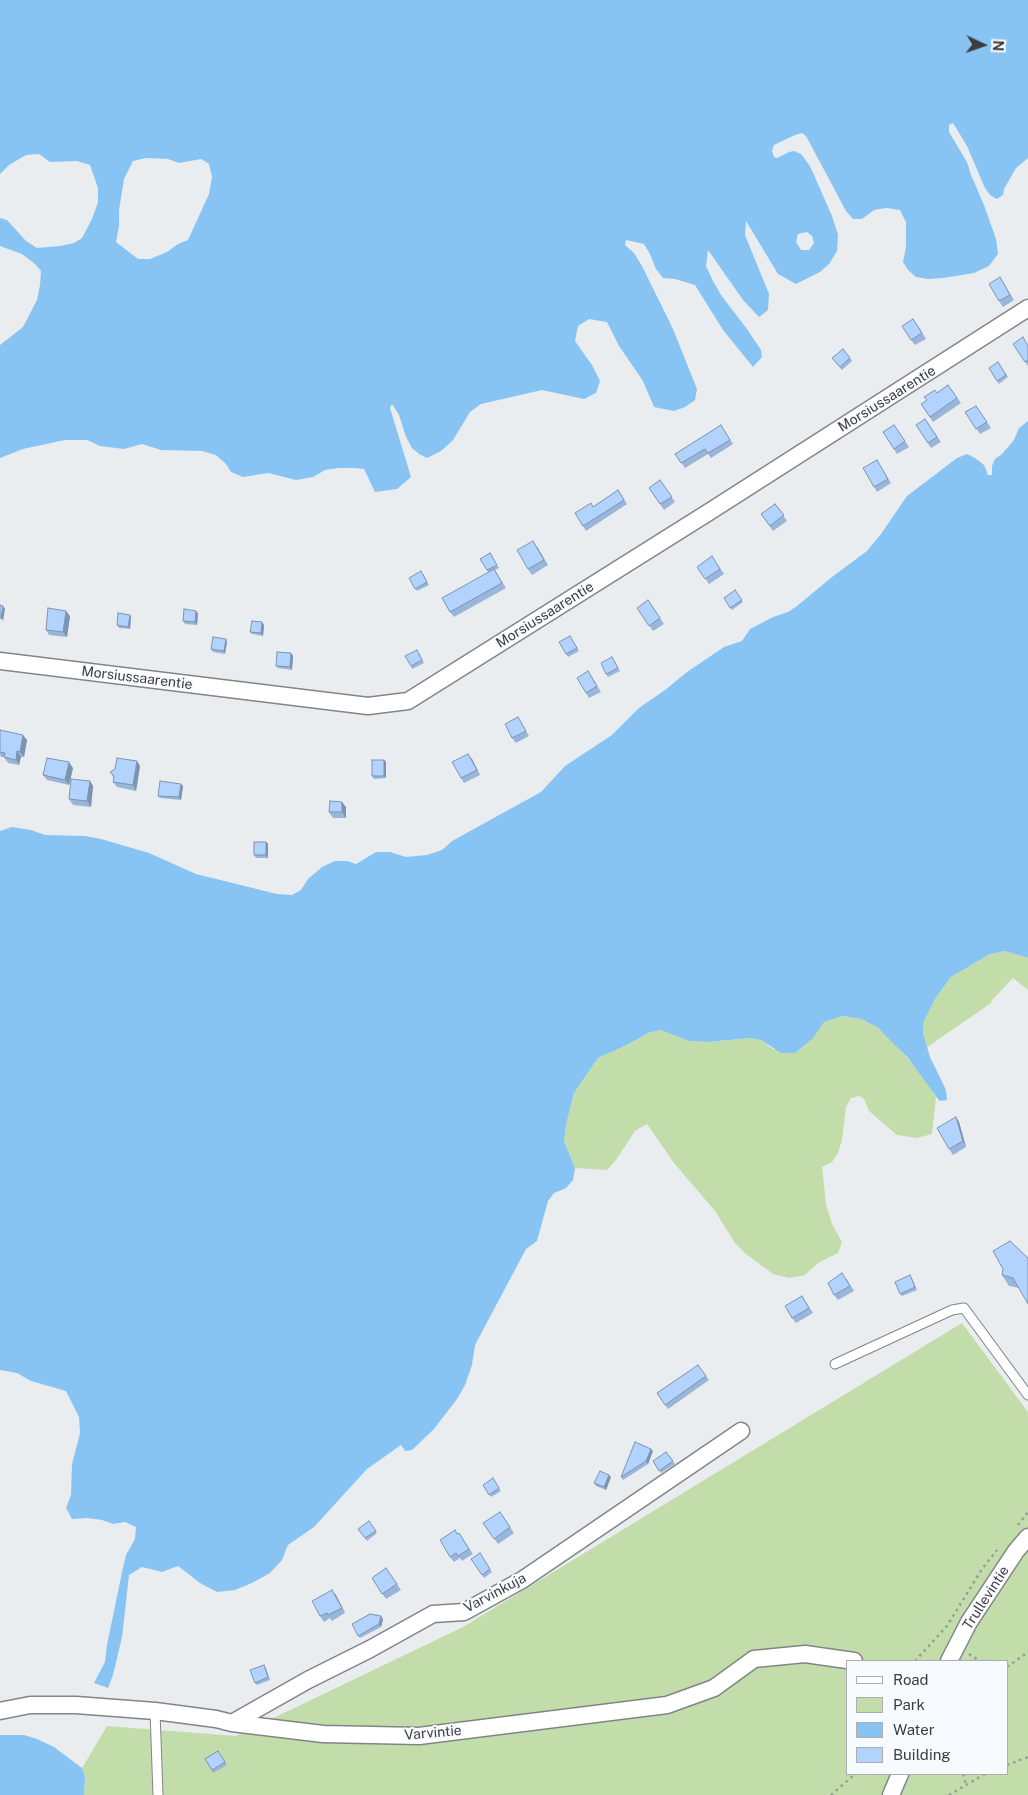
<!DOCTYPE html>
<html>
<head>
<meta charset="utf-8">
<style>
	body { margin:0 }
	#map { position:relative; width:1028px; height:1795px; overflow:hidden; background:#eaedf0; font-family:"Public Sans",sans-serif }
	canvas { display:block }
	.legend { position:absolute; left:846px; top:1660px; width:162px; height:115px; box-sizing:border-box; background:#f7fafe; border:1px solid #acaeb1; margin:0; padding:6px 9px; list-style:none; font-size:15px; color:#3c3d3e }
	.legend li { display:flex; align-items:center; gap:10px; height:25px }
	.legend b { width:25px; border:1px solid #acaeb1 }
	.north { position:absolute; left:958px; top:20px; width:50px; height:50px; -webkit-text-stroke:4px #f7fafe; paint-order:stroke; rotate:93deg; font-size:14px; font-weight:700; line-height:20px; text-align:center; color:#3c3d3e }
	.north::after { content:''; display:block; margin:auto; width:18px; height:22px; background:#3c3d3e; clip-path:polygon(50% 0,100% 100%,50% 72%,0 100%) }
</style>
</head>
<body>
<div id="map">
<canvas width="1028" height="1795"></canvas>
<ul class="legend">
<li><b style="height:6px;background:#fff"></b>Road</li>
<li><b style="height:14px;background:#c3ddaa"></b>Park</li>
<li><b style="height:14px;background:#87c4f3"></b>Water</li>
<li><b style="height:14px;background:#b2d3fd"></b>Building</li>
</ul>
<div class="north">N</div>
</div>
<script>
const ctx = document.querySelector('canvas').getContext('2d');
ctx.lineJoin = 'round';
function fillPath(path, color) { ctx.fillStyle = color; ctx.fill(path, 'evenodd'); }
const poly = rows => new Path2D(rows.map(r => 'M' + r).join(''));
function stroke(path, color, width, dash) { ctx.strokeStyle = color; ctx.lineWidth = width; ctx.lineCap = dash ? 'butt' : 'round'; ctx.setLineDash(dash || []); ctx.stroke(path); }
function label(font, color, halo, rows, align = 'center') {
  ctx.font = font + ' "Public Sans",sans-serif'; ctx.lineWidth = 4; ctx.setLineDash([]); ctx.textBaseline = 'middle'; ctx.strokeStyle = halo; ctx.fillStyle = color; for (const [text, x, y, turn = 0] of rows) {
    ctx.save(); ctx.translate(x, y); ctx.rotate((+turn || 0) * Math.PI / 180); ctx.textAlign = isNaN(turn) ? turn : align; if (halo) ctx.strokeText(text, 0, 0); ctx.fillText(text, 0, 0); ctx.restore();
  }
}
const green = poly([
	[1005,951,1028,958,1028,990,1013,978,992,1000,991,1003,926,1048,923,1033,924,1021,935,999,951,977,990,954],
	[842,1016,861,1019,877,1027,894,1043,921,1074,936,1097,932,1134,917,1138,897,1135,869,1111,864,1099,859,1096,851,1098,846,1107,842,1140,838,1153,832,1162,822,1167,826,1204,832,1224,842,1242,838,1253,818,1263,805,1275,789,1278,773,1274,746,1254,735,1243,715,1211,674,1163,647,1124,635,1131,616,1160,607,1170,575,1168,564,1141,566,1125,574,1093,598,1058,629,1044,648,1033,661,1030,689,1041,708,1042,750,1038,761,1040,774,1050,824,1022],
	[962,1323,1028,1412,1028,1795,84,1795,85,1777,82,1768,107,1726,236,1736,463,1627],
	[847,1661,1007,1661,1007,1774,847,1774]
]);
const water = poly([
	[0,0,1028,0,1028,158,1016,168,1004,189,1003,195,997,199,990,195,985,188,967,146,953,123,949,125,949,132,967,162,971,175,984,205,996,239,998,254,989,266,974,273,943,278,928,279,916,277,908,270,903,262,906,247,906,222,900,210,886,208,874,210,862,219,853,219,846,211,806,136,802,133,795,135,774,145,772,151,774,157,777,158,789,152,794,151,801,154,810,166,832,216,838,235,837,251,829,264,820,272,796,284,778,274,746,221,745,235,769,294,768,310,759,317,743,300,708,250,706,266,713,281,721,295,747,329,761,350,762,357,753,367,723,330,695,285,675,279,663,278,656,269,650,254,644,244,626,240,625,245,634,253,642,266,673,329,697,389,695,400,685,407,674,411,654,407,643,381,619,346,607,322,589,319,578,326,575,341,592,365,600,381,596,393,584,399,542,390,481,404,470,412,453,440,441,451,427,458,419,454,412,448,406,437,399,415,392,404,390,408,411,477,397,489,375,492,364,469,354,468,339,468,325,470,313,477,296,480,268,473,243,477,231,472,226,464,216,455,202,451,161,450,142,444,124,449,100,446,87,440,65,440,23,449,0,458,0,345,23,327,37,300,40,285,41,271,35,264,22,254,0,246,0,218,7,220,26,241,37,248,60,246,74,243,82,238,92,219,98,202,98,188,90,165,77,161,50,162,39,154,26,155,9,165,0,174],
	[146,158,168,159,179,163,201,159,209,164,212,177,209,194,188,240,178,244,167,252,150,259,138,259,116,242,119,226,119,210,124,179,133,161],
	[807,232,812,236,814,243,809,250,801,250,796,242,798,234],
	[1028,421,1028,958,1005,951,990,954,951,977,935,999,924,1021,923,1033,930,1057,946,1090,947,1100,940,1101,938,1099,908,1058,877,1027,861,1019,842,1016,824,1022,813,1038,795,1053,781,1053,761,1040,750,1038,708,1042,689,1041,661,1030,648,1033,629,1044,598,1058,574,1093,566,1125,564,1141,575,1168,573,1180,566,1188,554,1193,548,1201,537,1241,526,1249,475,1345,472,1365,465,1385,457,1399,434,1429,412,1450,405,1451,401,1445,367,1469,314,1527,288,1545,282,1560,270,1573,252,1583,235,1590,217,1592,200,1583,178,1566,162,1572,142,1567,129,1575,122,1637,113,1675,108,1688,94,1683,105,1662,107,1645,122,1572,126,1555,135,1539,136,1527,125,1522,113,1524,102,1520,87,1518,72,1519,66,1508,71,1495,72,1464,80,1433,79,1417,66,1391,31,1381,17,1373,0,1370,0,831,12,827,31,830,45,835,85,836,101,839,149,853,196,874,277,894,292,895,301,890,308,879,322,867,335,861,347,861,356,864,376,852,390,852,406,857,427,855,442,850,452,841,541,792,565,766,612,735,639,708,665,690,687,672,724,647,742,641,750,629,773,617,788,612,797,606,832,577,867,551,881,534,907,496,957,458,967,454,975,458,984,465,988,475,992,475,992,466,995,459,1002,454,1014,440,1019,428],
	[0,1735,24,1735,37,1739,54,1747,82,1768,85,1777,84,1795,0,1795]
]);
const path = poly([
	[1018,1525,1028,1512],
	[969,1654,980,1661],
	[915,1661,947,1626,982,1569,997,1550],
	[1007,1667,1028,1652],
	[1007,1765,1028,1757],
	[963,1774,966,1785],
	[831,1795,855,1774],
	[949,1795,985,1774]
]);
const lane = poly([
	[835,1364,952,1310,964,1308,1028,1395],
	[155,1711,158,1795]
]);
const street = poly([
	[0,661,368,706,408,701,709,512,1028,308],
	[949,1661,969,1622,1016,1551,1028,1537],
	[0,1711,30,1705,76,1705,155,1711,216,1719,232,1723,323,1734,419,1736,667,1705,714,1688,754,1659,805,1654,854,1661],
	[232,1723,308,1680,370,1649,433,1614,464,1612,522,1580,741,1431],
	[891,1795,900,1774]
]);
const wall = poly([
	[1000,277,1014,300,1003,307,999,301],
	[917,324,926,339,915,345,911,340],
	[1028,345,1028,366,1025,362],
	[843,349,852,361,842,370,832,358],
	[998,362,1008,377,999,384,989,368],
	[948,385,961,403,933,422,921,404],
	[976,406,991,428,980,434,965,412],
	[925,419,941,442,931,448,916,425],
	[721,425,733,444,711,458,708,454,685,468,675,454],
	[894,425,909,447,897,454,883,432],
	[880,465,891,483,877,492,874,487],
	[660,480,675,502,664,510,649,488],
	[618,490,627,504,586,531,575,513,593,507],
	[775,504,787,521,773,531,761,514],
	[537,546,548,565,532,575,528,569],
	[490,553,499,568,495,570,506,588,454,617,450,612,488,572,480,559],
	[712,556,724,574,709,584,697,567],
	[423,574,429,585,417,591,409,578],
	[735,590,743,602,732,610,724,598],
	[648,600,664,624,653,631,637,608],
	[198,613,197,625,185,624,183,621],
	[70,616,67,637,49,635,46,630],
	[131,617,130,629,119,628,117,625],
	[264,625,263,636,252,634,250,632],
	[570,636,579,651,568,657,566,654],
	[227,642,225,654,213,652,211,649],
	[291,653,293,656,292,670,278,668,276,666],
	[419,653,424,663,412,669,411,666],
	[614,660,620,671,608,677,606,674],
	[588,671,601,692,589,698,586,693],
	[518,717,529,736,516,743,512,738],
	[0,730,27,740,24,757,21,757,19,765,8,763,4,757,1,757,0,755],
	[472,759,480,775,464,783,461,778],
	[384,760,386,762,386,778,374,779,372,776],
	[137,761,140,766,136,791,117,787,113,782,114,778,110,772],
	[73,768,69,785,47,780,43,775],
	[90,781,93,786,91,807,73,805,69,799],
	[183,786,181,800,160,798,158,796],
	[346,807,346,818,333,818,329,812],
	[266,842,268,844,268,858,256,858,254,855],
	[956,1117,959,1122,966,1147,953,1155,949,1149],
	[1028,1258,1019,1288,1009,1286,1002,1275],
	[846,1278,854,1291,838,1300,834,1295],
	[912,1278,917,1290,902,1296,900,1294],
	[802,1296,813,1313,796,1323,792,1318],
	[698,1365,709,1380,668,1409,657,1393],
	[651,1449,653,1451,648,1464,623,1480,621,1477],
	[666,1452,675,1464,661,1473,653,1461],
	[611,1477,606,1490,596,1486,594,1483],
	[493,1478,501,1491,491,1497,483,1485],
	[500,1512,514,1533,498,1544,483,1523],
	[369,1521,377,1533,367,1541,358,1529],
	[459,1533,473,1554,462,1561,460,1558,454,1562,450,1557,457,1534],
	[480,1553,492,1572,484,1578,471,1559],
	[386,1568,401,1590,386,1599,372,1578],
	[336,1595,345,1613,332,1621,330,1618,324,1622,320,1616],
	[383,1619,381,1627,360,1638,358,1636],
	[264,1665,266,1668,270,1680,257,1685,255,1683],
	[218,1751,227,1765,213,1773,205,1759]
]);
const shadedWall = poly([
	[3,606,5,609,3,621,1,618],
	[66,611,70,616,67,637,63,632],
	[196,611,198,613,197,625,195,622],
	[130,615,131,617,130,629,128,627],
	[262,622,264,625,263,636,261,633],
	[226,639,227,642,225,654,224,651],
	[291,653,293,656,292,670,290,667],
	[23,735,27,740,24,757,20,752],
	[17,751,21,757,19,765,16,760],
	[468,754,472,759,480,775,477,770],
	[384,760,386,762,386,778,384,776],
	[137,761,140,766,136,791,133,785],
	[69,762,73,768,69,785,65,780],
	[90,781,93,786,91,807,87,801],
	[181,784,183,786,181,800,179,797],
	[342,802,346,807,346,818,342,812],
	[266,842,268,844,268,858,266,855],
	[956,1117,959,1122,966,1147,963,1141],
	[651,1449,653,1451,648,1464,646,1461],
	[609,1475,611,1477,606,1490,604,1487],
	[332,1590,336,1595,345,1613,342,1608],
	[381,1616,383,1619,381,1627,379,1624]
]);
const building = poly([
	[1000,277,1010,295,999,301,989,284,1000,277],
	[913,319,922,333,911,340,902,326,913,319],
	[1023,337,1028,346,1028,360,1025,362,1013,344,1023,337],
	[843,349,850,358,840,367,832,358,843,349],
	[998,362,1006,375,997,381,989,368,998,362],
	[948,385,957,398,930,417,921,404,927,400,924,397,935,390,937,393,948,385],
	[976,406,987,422,976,429,965,412,976,406],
	[925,419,937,437,928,443,916,425,925,419],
	[721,425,730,440,708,453,705,449,681,463,675,454,721,425],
	[894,425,905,441,894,449,883,432,894,425],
	[877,460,888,479,874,487,863,468,877,460],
	[660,480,672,497,660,504,649,488,660,480],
	[618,490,624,500,583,526,575,513,591,503,593,507,618,490],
	[775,504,784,515,770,526,761,514,775,504],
	[533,541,544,560,528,569,517,550,533,541],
	[490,553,497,565,487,570,480,559,490,553],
	[712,556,720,569,705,579,697,567,712,556],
	[494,569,502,583,450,612,442,598,494,569],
	[421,571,427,582,415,589,409,578,421,571],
	[735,590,742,600,730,608,724,598,735,590],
	[648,600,660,618,649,626,637,608,648,600],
	[0,605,3,606,1,618,0,618,0,605],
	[48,608,66,611,63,632,46,630,48,608],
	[184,609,196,611,195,622,183,621,184,609],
	[118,613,130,615,128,627,117,625,118,613],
	[252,621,262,622,261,633,250,632,252,621],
	[570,636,577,648,566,654,559,642,570,636],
	[213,637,226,639,224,651,211,649,213,637],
	[417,650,422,660,411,666,405,656,417,650],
	[277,652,291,653,290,667,276,666,277,652],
	[612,657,618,668,606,674,601,663,612,657],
	[588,671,597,686,586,693,577,678,588,671],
	[518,717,526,731,512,738,505,724,518,717],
	[0,730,23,735,20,752,17,751,16,760,4,757,5,753,0,752,0,730],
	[468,754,477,770,461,778,452,762,468,754],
	[47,758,69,762,65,780,43,775,47,758],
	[117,758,137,761,133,785,113,782,114,776,110,772,115,769,117,758],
	[372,760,384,760,384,776,372,776,372,760],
	[71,779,90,781,87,801,69,799,71,779],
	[160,781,181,784,179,797,158,796,160,781],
	[330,801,342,802,342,812,329,812,330,801],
	[254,842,266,842,266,855,254,855,254,842],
	[956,1117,963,1141,949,1149,937,1128,956,1117],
	[1010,1241,1028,1258,1028,1304,1013,1278,1002,1275,1003,1269,993,1251,1010,1241],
	[842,1273,850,1286,834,1295,828,1283,842,1273],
	[910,1275,915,1287,900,1294,895,1282,910,1275],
	[802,1296,809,1308,792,1318,785,1306,802,1296],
	[698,1365,706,1376,665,1405,657,1393,698,1365],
	[635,1442,651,1449,646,1461,621,1477,635,1442],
	[666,1452,673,1461,659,1471,653,1461,666,1452],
	[600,1471,609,1475,604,1487,594,1483,600,1471],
	[493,1478,499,1488,489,1495,483,1485,493,1478],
	[500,1512,510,1527,494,1539,483,1523,500,1512],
	[369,1521,376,1531,365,1538,358,1529,369,1521],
	[455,1530,457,1534,459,1533,469,1549,458,1556,456,1553,450,1557,440,1540,455,1530],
	[480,1553,490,1569,482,1575,471,1559,480,1553],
	[386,1568,397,1584,382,1594,372,1578,386,1568],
	[332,1590,342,1608,328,1615,327,1613,320,1616,312,1601,332,1590],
	[370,1614,381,1616,379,1624,358,1636,352,1624,370,1614],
	[264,1665,268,1677,255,1683,250,1670,264,1665],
	[218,1751,225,1762,212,1770,205,1759,218,1751]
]);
const streetNames = [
	["Morsiussaarentie",887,399,-32],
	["Morsiussaarentie",545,615,-32],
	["Morsiussaarentie",137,678,7],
	["Varvinkuja",495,1593,-28],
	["Trullevintie",986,1598,-57],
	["Varvintie",433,1733,-5]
];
fillPath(green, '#c3ddaa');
fillPath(water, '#87c4f3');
stroke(lane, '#828488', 11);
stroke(street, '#828488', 19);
stroke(path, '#989a9c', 2.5, [2.5, 4]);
stroke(lane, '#fff', 9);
stroke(street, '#fff', 16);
fillPath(wall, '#99b5da');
fillPath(shadedWall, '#7d94b1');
fillPath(building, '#b2d3fd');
stroke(building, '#7d94b1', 1);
label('14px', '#3c3d3e', '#f7fafe', streetNames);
</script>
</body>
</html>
